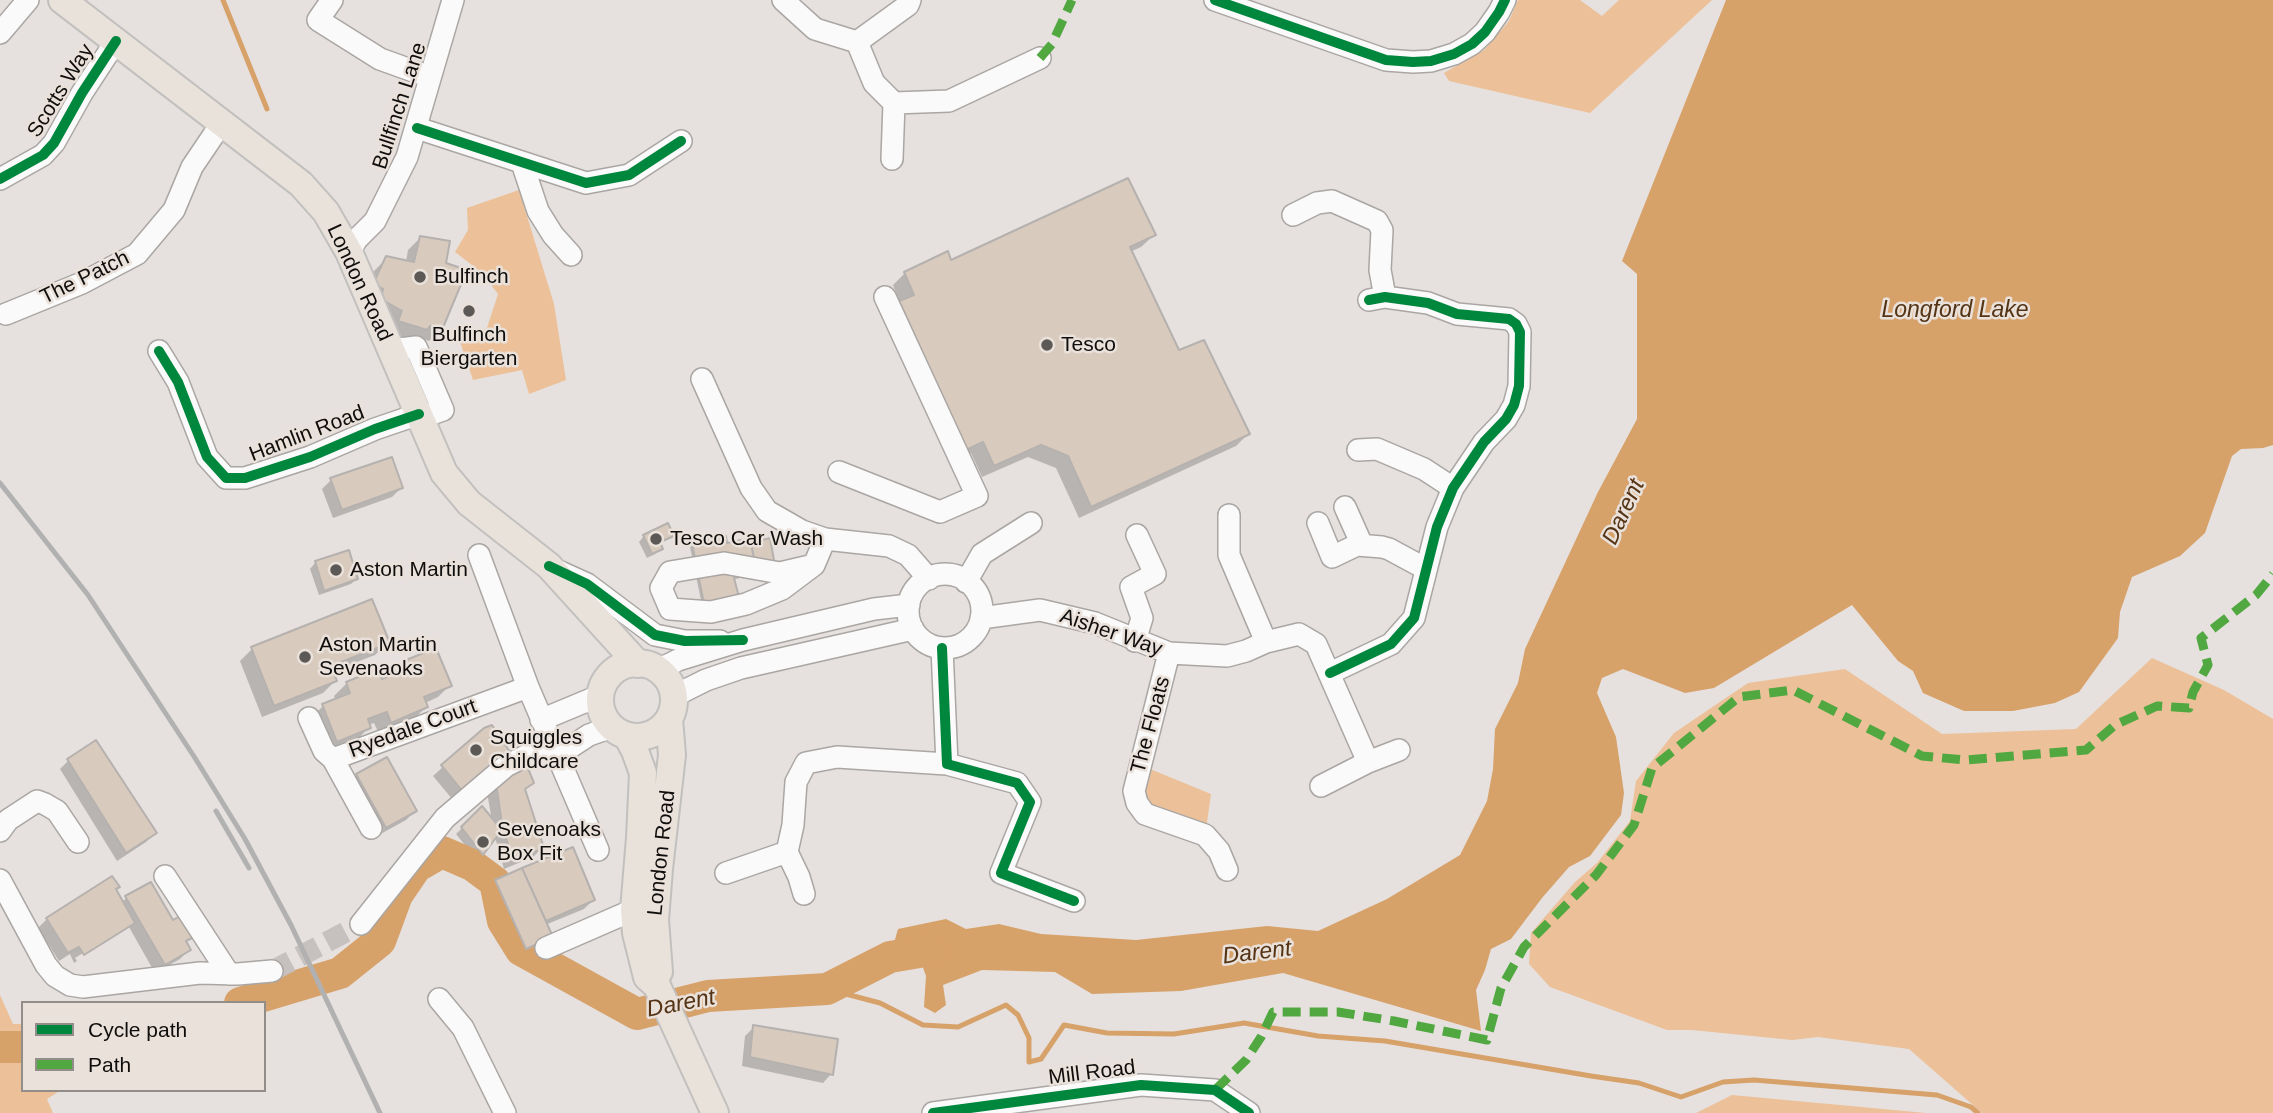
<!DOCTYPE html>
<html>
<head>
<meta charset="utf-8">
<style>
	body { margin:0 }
	#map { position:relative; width:2273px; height:1113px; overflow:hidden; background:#e6e1de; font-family:Arial,sans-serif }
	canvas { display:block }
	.legend { position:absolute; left:21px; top:1001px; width:245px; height:91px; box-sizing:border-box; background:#e9e1da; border:2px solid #928d88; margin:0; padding:9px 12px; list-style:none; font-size:21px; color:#100e0c }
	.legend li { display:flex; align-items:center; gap:14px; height:35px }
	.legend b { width:35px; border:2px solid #928d88 }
</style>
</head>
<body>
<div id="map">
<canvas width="2273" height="1113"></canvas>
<ul class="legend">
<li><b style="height:9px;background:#00873e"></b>Cycle path</li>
<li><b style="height:9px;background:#51a841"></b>Path</li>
</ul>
</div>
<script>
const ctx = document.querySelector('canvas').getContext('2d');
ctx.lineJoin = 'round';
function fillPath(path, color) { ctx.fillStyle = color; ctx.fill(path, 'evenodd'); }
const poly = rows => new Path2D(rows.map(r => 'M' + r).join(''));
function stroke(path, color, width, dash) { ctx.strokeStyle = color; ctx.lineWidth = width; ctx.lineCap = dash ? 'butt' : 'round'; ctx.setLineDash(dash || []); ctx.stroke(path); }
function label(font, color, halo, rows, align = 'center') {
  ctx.font = font + ' Arial,sans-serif'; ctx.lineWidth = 5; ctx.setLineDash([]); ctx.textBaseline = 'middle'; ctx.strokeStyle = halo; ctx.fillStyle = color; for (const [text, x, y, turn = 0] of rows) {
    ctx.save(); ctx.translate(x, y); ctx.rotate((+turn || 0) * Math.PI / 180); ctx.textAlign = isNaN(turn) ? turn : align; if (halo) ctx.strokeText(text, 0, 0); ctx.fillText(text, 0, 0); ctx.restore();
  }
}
const green = poly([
	[1518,0,1580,0,1602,16,1619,0,1712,0,1590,113,1449,81,1444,73,1484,50,1509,21],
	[519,190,554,304,566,380,529,394,522,370,473,380,460,342,487,328,498,294,481,272,455,252,468,230,467,208],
	[2152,658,2224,690,2273,719,2273,1113,1982,1113,1909,1049,1818,1037,1792,1040,1692,1030,1667,1030,1550,987,1529,964,1531,933,1575,882,1597,863,1630,821,1636,781,1674,733,1748,683,1845,669,1942,734,2076,729],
	[1150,769,1211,794,1206,830,1141,808],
	[0,995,13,1024,23,1024,23,1090,61,1090,47,1099,53,1113,0,1113],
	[1732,1095,1926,1113,1696,1113]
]);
const water = poly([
	[1726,0,2273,0,2273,445,2263,448,2241,449,2232,456,2205,533,2180,556,2132,577,2120,612,2118,638,2079,692,2055,703,2013,711,1964,711,1923,693,1913,671,1898,661,1852,605,1714,688,1685,693,1623,669,1602,678,1597,693,1616,737,1624,793,1621,815,1590,856,1569,867,1542,898,1511,939,1491,949,1485,970,1476,990,1481,1031,1283,973,1181,991,1092,994,1055,972,982,970,943,985,946,1005,935,1013,924,1007,926,976,921,962,890,957,898,929,946,919,966,929,999,924,1041,934,1136,940,1267,926,1318,931,1387,899,1460,855,1487,801,1493,769,1495,729,1518,683,1525,649,1598,492,1637,419,1637,274,1622,261]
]);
const shadow = poly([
	[1154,235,1141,247,1130,252,1178,352,1248,434,1236,446,1079,518,1056,468,1028,457,982,477,971,453,954,460,888,315,900,303,893,285,905,273,950,262],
	[420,238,443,264,441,329,429,341,417,337,413,341,387,333,362,297,374,271,387,258,406,262,408,250],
	[331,480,401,488,392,497,333,518,322,489],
	[644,536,672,536,659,545,661,548,655,554,647,558,639,542],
	[752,544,773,566,753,576,732,579,702,605,690,547,693,545,750,546],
	[348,553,356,579,351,584,319,595,310,569,315,563],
	[388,643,375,655,331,672,335,681,323,693,262,717,240,661,252,649],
	[407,662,450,685,438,697,425,703,426,707,414,719,379,734,374,723,368,725,369,727,357,740,325,753,311,718,323,706,336,700,334,696,346,684,377,671,381,681,395,674],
	[485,729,508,752,453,800,433,776],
	[68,761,155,833,146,842,117,861,60,769],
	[357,775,415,811,406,820,377,836,348,784],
	[497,783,524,790,542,848,533,857,504,869,495,837,476,859,456,834,482,809,492,821,487,792],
	[572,849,593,900,584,909,545,925,542,946,517,957,487,890,496,881],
	[150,884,173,923,192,936,185,943,189,950,180,959,155,973,129,927,125,930,125,927,75,958,77,961,74,963,70,954,59,961,38,928,47,919,114,890,121,902],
	[754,1027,831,1074,823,1083,742,1066,745,1036]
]);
const stream = poly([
	[223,0,267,109],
	[827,989,880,1003,923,1025,958,1027,1006,1005,1018,1015,1029,1038,1029,1062,1041,1059,1064,1025,1107,1033,1174,1034,1244,1023,1318,1036,1385,1041,1591,1076,1639,1083,1681,1097,1723,1082,1754,1080,1937,1095,1971,1107,1978,1113]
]);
const river = poly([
	[240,1003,340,973,380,941,397,895,416,867,442,852,472,865,495,882,503,921,521,950,637,1014,708,996,827,989,890,957,931,950],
	[0,1047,23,1047]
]);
const building = poly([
	[1128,178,1156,235,1130,247,1179,350,1204,340,1250,434,1091,507,1068,456,1041,445,994,466,983,442,966,450,899,301,914,295,904,272,948,251,951,260,1128,178],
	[420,236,450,241,446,263,467,270,442,330,430,326,427,330,398,321,402,311,381,299,383,289,373,284,386,256,414,262,420,236],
	[392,457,403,488,342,510,330,478,392,457],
	[668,523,674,536,660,542,663,549,652,554,643,535,668,523],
	[726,536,727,543,750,538,757,574,734,578,739,597,704,604,692,543,726,536],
	[770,538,775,566,756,569,751,543,770,538],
	[349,550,358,579,324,591,315,561,349,550],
	[372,599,390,643,331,666,337,681,274,706,251,647,372,599],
	[436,648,452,686,424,697,428,707,391,723,387,712,368,719,371,728,337,742,322,704,350,693,346,682,378,669,382,679,409,667,406,660,436,648],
	[492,725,510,752,463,792,441,765,484,728,492,725],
	[96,740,157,833,126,853,67,759,96,740],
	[387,757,417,811,386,828,356,774,387,757],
	[527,766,534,783,525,789,544,848,513,861,502,825,496,782,527,766],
	[482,806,502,830,483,855,461,827,482,806],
	[573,847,595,900,546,921,522,868,573,847],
	[522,868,553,937,526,949,495,880,522,868],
	[112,876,120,887,116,889,135,923,84,955,79,947,68,953,46,918,112,876],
	[151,882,173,920,182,915,194,937,186,941,191,950,165,965,125,896,151,882],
	[753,1025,838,1039,833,1075,750,1057,753,1025]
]);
const minorTunnel = poly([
	[272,971,361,924]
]);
const minor = poly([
	[332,0,318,20,380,59,430,77],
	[783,0,815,29,857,42,908,5,910,0],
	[1215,0,1386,60,1413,62,1431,61,1454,54,1472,44,1485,32,1499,12,1505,0],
	[0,33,28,0],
	[857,42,874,83,894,103,892,159],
	[894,103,949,101,1040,58],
	[417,128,586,183,629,175,681,141],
	[522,163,538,211,553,235,571,255],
	[0,179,43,155,54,143,82,93,116,41],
	[1293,215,1317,203,1332,201,1377,221,1382,230,1380,270,1385,297],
	[349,252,357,239,375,221,407,157,453,0],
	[6,314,82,283,137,254,174,210,192,167,221,124],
	[391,350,416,347,443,410,420,418],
	[159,351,178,382,207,457,226,478,245,478,310,457,375,429,419,414],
	[702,379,751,488,767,511,802,531,825,539,889,546,908,555,929,579],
	[1358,450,1377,449,1424,469,1453,488],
	[839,472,940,512,977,496,885,297],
	[1345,507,1362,545],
	[1229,515,1229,555,1266,642],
	[1318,523,1332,557,1357,545,1382,547,1389,549,1426,569],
	[479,555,528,687,598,850],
	[814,565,780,573,724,563,670,572,661,588,670,609,711,612,746,604,782,589,814,565,825,539],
	[556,570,587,584,655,635,685,641,720,641],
	'908 611a37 37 0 1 1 74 0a37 37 0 1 1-74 0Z',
	[966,582,982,554,1031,523],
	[981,618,1040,610,1095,623,1169,653,1227,656,1246,651,1266,642,1299,634,1316,644,1368,762],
	[1135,641,1142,618,1131,587,1155,574,1137,535],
	[942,648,947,764,1017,783,1030,802,1001,873,1074,901],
	[1169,653,1134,791,1137,803,1145,814,1205,835,1219,851,1227,870],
	[658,670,678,660,743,640,874,609,909,605],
	[1330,673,1391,644,1414,618,1437,527,1453,488,1484,442,1506,419,1514,405,1519,386,1520,332,1516,324,1509,319,1457,314,1428,303,1385,297,1369,300],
	[674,696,706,680,741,668,913,629],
	[309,718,324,751,333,759],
	[541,720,601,695],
	[557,756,589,735,612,727],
	[1321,786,1368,762,1399,750],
	[371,828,333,759,528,687],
	[0,831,8,820,37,801,45,804,57,811,78,842],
	[787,852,793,825,796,782,806,763,837,757,947,764],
	[726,873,787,852,799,877,804,894],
	[165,876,229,974],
	[0,880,46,965,55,976,70,985,83,987,200,973,238,974,272,971],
	[361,924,445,818,506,766,551,743],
	[546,948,647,904],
	[439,999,463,1028,505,1113],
	[933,1113,1141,1085,1215,1090,1249,1113]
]);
const major = poly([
	[62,0,301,184,326,212,349,252,444,473,469,503,549,566,638,664],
	'600 700a37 37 0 1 1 74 0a37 37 0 1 1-74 0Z',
	[627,736,635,751,643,773,640,838,634,910,636,933,647,977,657,986,715,1113],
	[659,972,655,920,659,869,672,755,669,719]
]);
const rail = poly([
	[0,483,88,595,195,758,245,839,291,925,380,1113],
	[216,811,249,868]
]);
const quiet = poly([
	[1040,58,1052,44,1072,0],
	[1215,1090,1246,1060,1261,1037,1273,1012,1338,1012,1394,1021,1487,1040,1501,988,1524,947,1596,875,1634,825,1652,768,1739,697,1793,690,1922,756,1965,760,2086,750,2115,725,2157,706,2189,708,2193,692,2208,665,2201,638,2256,595,2273,574]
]);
const cycleway = poly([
	[1215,0,1386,60,1413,62,1431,61,1454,54,1472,44,1485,32,1499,12,1505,0],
	[417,128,586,183,629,175,681,141],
	[0,179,43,155,54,143,82,93,116,41],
	[159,351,178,382,207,457,226,478,245,478,310,457,375,429,419,414],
	[549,566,587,584,655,635,685,641,743,640],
	[942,648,947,764,1017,783,1030,802,1001,873,1074,901],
	[1330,673,1391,644,1414,618,1437,527,1453,488,1484,442,1506,419,1514,405,1519,386,1520,332,1516,324,1509,319,1457,314,1428,303,1385,297,1369,300],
	[933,1113,1141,1085,1215,1090,1249,1113]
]);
const markers = [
	[420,277,7,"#5b5856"],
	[469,311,7,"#5b5856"],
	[1047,345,7,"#5b5856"],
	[656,539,7,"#5b5856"],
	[336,570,7,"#5b5856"],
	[305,657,7,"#5b5856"],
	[476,750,7,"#5b5856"],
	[483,842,7,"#5b5856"]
];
const streetNames = [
	["Scotts Way",61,91,-58],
	["Bullfinch Lane",400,106,-72],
	["The Patch",85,278,-26],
	["London Road",359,283,65],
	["Hamlin Road",307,434,-21],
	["Aisher Way",1111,633,19],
	["The Floats",1151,725,-75],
	["Ryedale Court",413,729,-20],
	["London Road",662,853,-84],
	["Mill Road",1092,1073,-7]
];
const poiNames = [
	["Bulfinch",434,277],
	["Bulfinch",469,335,"center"],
	["Biergarten",469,359,"center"],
	["Tesco",1061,345],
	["Tesco Car Wash",670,539],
	["Aston Martin",350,570],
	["Aston Martin",319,645],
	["Sevenaoks",319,669],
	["Squiggles",490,738],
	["Childcare",490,762],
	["Sevenoaks",497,830],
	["Box Fit",497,854]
];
const waterNames = [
	["Longford Lake",1955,311],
	["Darent",1624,512,-65],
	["Darent",1257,953,-7],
	["Darent",681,1004,-11]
];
fillPath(green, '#ecc098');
fillPath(water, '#d7a16a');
fillPath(shadow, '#0003');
stroke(stream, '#d7a16a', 5);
stroke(river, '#d7a16a', 32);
fillPath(building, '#d9cabe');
stroke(building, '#b5b1af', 2);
stroke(minorTunnel, '#c6c1be', 21, [21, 10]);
stroke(minor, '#aaa6a3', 24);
stroke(major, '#c2c0be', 30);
stroke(minor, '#fbfafa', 21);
stroke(major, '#e9e2db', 26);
stroke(rail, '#b2b1b1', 5);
stroke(quiet, '#51a841', 9, [18, 9]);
stroke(cycleway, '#00873e', 10);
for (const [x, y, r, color] of markers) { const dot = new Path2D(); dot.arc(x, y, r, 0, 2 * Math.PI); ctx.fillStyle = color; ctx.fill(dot); stroke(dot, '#e9e1da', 2.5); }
label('21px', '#100e0c', '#e9e1da', streetNames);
label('21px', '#100e0c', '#e9e1da', poiNames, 'left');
label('italic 23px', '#543415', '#e9e1da', waterNames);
</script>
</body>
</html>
